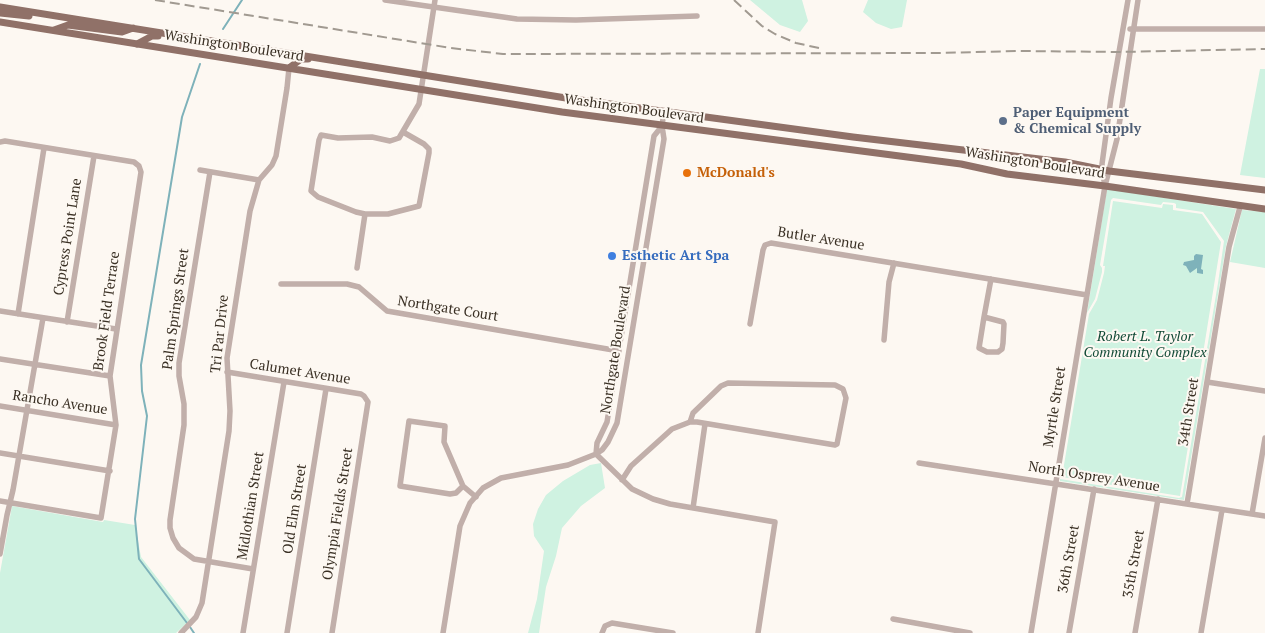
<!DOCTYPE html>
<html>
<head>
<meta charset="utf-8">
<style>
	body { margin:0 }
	canvas { display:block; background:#fdf8f2 }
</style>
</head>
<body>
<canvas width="1265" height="633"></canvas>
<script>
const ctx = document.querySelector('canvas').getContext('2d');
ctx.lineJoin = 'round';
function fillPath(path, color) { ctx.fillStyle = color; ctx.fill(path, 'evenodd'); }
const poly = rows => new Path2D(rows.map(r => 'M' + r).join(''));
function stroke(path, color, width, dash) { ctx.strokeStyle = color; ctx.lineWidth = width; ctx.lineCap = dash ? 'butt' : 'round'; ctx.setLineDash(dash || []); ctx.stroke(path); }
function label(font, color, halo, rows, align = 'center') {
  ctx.font = font + ' "PT Serif",serif'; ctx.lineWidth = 4; ctx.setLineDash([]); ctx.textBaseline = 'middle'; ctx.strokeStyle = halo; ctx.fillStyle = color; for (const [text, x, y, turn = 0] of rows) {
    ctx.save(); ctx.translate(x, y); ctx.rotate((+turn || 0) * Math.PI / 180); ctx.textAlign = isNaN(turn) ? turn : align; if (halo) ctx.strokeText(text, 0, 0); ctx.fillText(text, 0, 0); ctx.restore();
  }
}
const green = poly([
	[750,0,802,0,808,21,800,32,780,25],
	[868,0,907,0,902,27,891,29,876,23,863,12],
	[1260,69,1265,69,1265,178,1240,175],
	[1107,189,1236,209,1226,246,1184,500,1060,481,1060,479,1179,498,1182,497,1218,283,1224,241,1203,212,1176,208,1176,204,1174,203,1163,202,1161,205,1113,198,1111,200,1100,265,1102,268,1102,272,1095,299,1087,313],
	[1113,201,1162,208,1163,204,1173,205,1173,210,1202,214,1221,242,1180,496,1062,477,1089,314,1097,300,1104,273,1105,266,1103,266],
	[1242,210,1265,212,1265,268,1230,262],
	[601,463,605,488,581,506,562,528,556,556,546,587,539,633,528,633,537,599,544,551,534,536,533,524,538,509,546,495,563,481,590,465],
	[12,506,103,522,104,520,135,525,141,557,190,620,176,633,0,633,0,573]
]);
const water = poly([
	[1196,254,1203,255,1201,269,1203,270,1203,274,1197,273,1197,268,1190,273,1186,266,1183,265,1184,262,1194,260,1194,256]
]);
const stream = poly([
	[223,29,242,0],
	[187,623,139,559,135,519,147,416,142,391,141,365,182,117,200,64],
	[190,627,194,633]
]);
const minor = poly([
	[385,0,517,19,576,20,697,16],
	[1130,29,1265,29],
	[403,132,424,144,429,149,429,153,419,206,388,214,365,214,356,212,318,197,311,191,319,140,321,135,338,138,372,137,390,141,399,138,419,104,435,0],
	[0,142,5,141,134,162,139,166,141,172,110,376,116,425,101,518,0,501],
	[200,170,259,180],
	[210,172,179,363,179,376,184,404,184,425,170,520,170,528,173,538,179,548,194,559,253,569],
	[1104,181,1102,164,1111,98,1128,0],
	[357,268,365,214],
	[281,284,347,284,359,287,387,311,619,351],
	[0,311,116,329],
	[18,314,44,148],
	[984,317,1003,322,1004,324,1003,343,1002,349,998,352,987,352,979,348,984,317],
	[984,317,991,279],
	[67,322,94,156],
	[750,324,763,250,765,245,771,243,1087,295],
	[884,340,889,282,894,263],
	[0,359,110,376],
	[227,372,361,394,364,396,368,402,332,633],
	[1207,382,1265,391],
	[0,406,116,425],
	[409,421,445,426,444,442,463,486,456,493,450,494,400,486,409,421],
	[0,453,110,471],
	[596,454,597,443,607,422,654,136,662,126],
	[596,454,632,489,653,499,670,504,775,522,758,633],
	[919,463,1265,516],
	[622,480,631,466,672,429,690,422,697,422,835,445,837,444,846,398,843,389,835,385,728,383,721,386,693,413,690,422],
	[463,486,476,497],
	[1187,504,1229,247,1240,207],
	[693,508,705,424],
	[1252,514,1265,438],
	[0,554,7,515,13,490,43,318],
	[893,619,970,633],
	[181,633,196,617,202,603,229,431,230,411,227,358,250,211,259,180,272,165,276,156,287,88,289,68],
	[243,633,284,382],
	[287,633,326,389],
	[443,633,460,526,470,503,483,488,501,478,568,465,596,454,602,450,608,442,617,423,664,139,662,126,664,111],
	[602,633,605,626,612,623,673,633],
	[1031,633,1105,186,1117,139,1138,0],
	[1069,633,1094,489],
	[1135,633,1158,499],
	[1201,633,1222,510]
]);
const major = poly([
	[0,7,566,98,853,137,1065,162,1109,171,1265,190],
	[0,13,29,16],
	[0,22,562,112,961,164,1007,174,1105,186,1265,209],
	[54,30,68,25,122,32,133,28],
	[137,44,152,36,158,36],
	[289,68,301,59,308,59]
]);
const rail = poly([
	[155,0,451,48,503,54,939,53,1019,51,1119,52,1265,49],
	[734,0,762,26,775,34,796,43,819,48]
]);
const markers = [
	[1003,121,5,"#5c6f8a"],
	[687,173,5,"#e8710a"],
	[612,256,5,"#3f7fe0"]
];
const streetNames = [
	["Washington Boulevard",234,46,9],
	["Washington Boulevard",634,109,8],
	["Washington Boulevard",1035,163,9],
	["Cypress Point Lane",68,237,-81],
	["Butler Avenue",821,239,9],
	["Palm Springs Street",176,309,-82],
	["Northgate Court",448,309,9],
	["Brook Field Terrace",107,311,-82],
	["Tri Par Drive",220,334,-84],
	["Northgate Boulevard",616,350,-81],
	["Calumet Avenue",300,372,9],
	["Rancho Avenue",60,403,9],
	["Myrtle Street",1055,407,-81],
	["34th Street",1189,412,-81],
	["North Osprey Avenue",1094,477,9],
	["Midlothian Street",251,506,-81],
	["Old Elm Street",295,509,-81],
	["Olympia Fields Street",338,514,-81],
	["36th Street",1069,559,-80],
	["35th Street",1134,564,-80]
];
const serviceNames = [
	["Paper Equipment",1013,113],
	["& Chemical Supply",1013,129]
];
const foodNames = [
	["McDonald's",697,173]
];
const shopNames = [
	["Esthetic Art Spa",622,256]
];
const parkNames = [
	["Robert L. Taylor",1145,337],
	["Community Complex",1145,353]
];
fillPath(green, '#cff2e1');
fillPath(water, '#7eb2ba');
stroke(stream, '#7eb2ba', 2);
stroke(minor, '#c1afaa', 5.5);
stroke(major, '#907168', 7);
stroke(rail, '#a19a91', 2, [10, 5]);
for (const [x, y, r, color] of markers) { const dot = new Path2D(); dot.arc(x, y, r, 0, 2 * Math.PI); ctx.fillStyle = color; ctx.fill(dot); stroke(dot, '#fdf8f2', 2); }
label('14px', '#3a3024', '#fdf8f2', streetNames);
label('bold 14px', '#4e5e75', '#fdf8f2', serviceNames, 'left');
label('bold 14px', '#c56008', '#fdf8f2', foodNames, 'left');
label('bold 14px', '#366cbe', '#fdf8f2', shopNames, 'left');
label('italic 14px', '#114a36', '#fdf8f2', parkNames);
</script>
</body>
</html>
